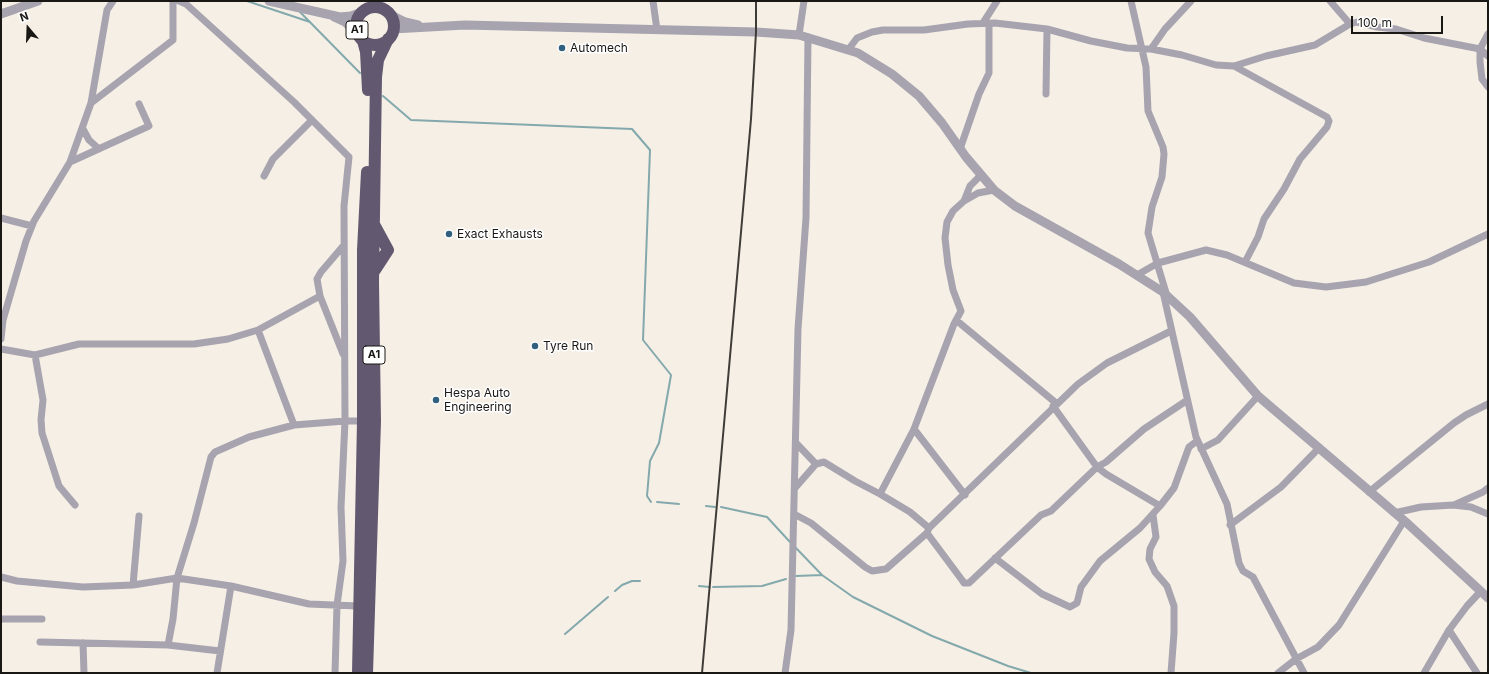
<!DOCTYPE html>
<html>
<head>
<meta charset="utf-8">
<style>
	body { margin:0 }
	#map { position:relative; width:1489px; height:674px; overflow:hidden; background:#f5efe6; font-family:Inter,sans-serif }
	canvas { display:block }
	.frame { position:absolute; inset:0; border:2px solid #1a1815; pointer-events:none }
	.north { position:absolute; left:8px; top:8px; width:40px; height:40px; -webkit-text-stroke:3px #fff; paint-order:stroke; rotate:341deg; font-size:11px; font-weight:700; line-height:16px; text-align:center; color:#1a1815 }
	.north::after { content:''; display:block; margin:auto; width:14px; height:18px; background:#1a1815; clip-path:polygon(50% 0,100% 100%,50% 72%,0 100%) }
	.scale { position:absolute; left:1351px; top:16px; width:92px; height:18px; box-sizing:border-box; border:2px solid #1a1815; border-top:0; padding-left:5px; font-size:12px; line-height:14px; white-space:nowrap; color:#1a1815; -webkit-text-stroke:3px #fff; paint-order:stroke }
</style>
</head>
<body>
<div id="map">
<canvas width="1489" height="674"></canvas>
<div class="frame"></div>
<div class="north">N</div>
<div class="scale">100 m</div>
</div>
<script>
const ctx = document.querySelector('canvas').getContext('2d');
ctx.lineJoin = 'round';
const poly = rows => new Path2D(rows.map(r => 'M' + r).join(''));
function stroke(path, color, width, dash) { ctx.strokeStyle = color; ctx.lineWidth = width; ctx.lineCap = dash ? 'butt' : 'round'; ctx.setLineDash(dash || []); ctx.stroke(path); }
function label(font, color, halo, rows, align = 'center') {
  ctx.font = font + ' Inter,sans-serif'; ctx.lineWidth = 3; ctx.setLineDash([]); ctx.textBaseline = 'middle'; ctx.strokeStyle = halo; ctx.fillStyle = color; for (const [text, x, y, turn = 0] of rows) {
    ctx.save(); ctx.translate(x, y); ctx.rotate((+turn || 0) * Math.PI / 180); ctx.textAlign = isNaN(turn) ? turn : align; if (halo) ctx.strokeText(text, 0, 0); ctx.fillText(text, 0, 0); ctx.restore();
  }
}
const stream = poly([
	[247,1,310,22],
	[300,12,360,73],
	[383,96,411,120,632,129,650,150,643,340,671,375,659,443,650,461,647,496,651,502],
	[657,502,679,504],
	[706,506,715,507],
	[721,507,767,517,790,542],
	[795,547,822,575,853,597,932,636,1008,666,1031,673],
	[796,576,822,575],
	[699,586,710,587],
	[713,587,762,586,786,579],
	[615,591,622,585,632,581,640,581],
	[565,634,608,597]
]);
const minor = poly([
	[179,1,186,4,294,102,349,157,344,206,345,421,341,507,343,561,337,605,335,673],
	[653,1,657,30],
	[1131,1,1146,67,1148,111,1163,147,1164,154,1162,177,1152,207,1148,233,1167,296],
	[1330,1,1350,24,1357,22,1377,27,1396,29,1424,38,1480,49,1488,56],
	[983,23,997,1],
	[1488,34,1480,49,1480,62,1482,79,1488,87],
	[799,35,804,1],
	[1151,49,1165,29,1191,1],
	[848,50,857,38,872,32,883,30,924,30,968,24,995,23,1047,29,1091,41,1127,48,1151,49,1182,55,1216,65,1234,66,1266,56,1315,45,1350,24],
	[1234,66,1327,117,1329,121,1327,127,1300,159,1284,189,1264,219,1258,237,1245,262],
	[1046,94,1047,29],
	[91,103,173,40,173,1],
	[83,129,89,140,99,149],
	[960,149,979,94,989,73,989,23],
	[70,162,149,126,139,104],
	[264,176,273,159,312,120],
	[964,201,970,186,981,175],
	[1,218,32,226],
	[1137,275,1158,263,1206,250,1227,255,1294,283,1326,287,1366,282,1429,262,1488,234],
	[1163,292,1196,437,1227,504,1239,563,1243,571,1253,577,1304,673],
	[956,320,1056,403],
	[258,330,294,425],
	[1,339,3,320,26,241,34,221,70,162,91,103,107,10,113,1],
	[1,349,35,355,79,344,194,344,228,339,258,330,320,296],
	[343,354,320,296,317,279,321,272,344,245],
	[35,355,43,400,41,420,42,433,59,486,75,505],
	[1053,406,1097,467,1106,474,1160,506,1174,488,1189,447,1197,441],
	[914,429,965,495],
	[796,443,816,464,824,462,855,481,880,494,910,512,929,528],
	[1201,449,1218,440,1258,396],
	[795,488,816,464],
	[1369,492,1454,423,1466,415,1488,404],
	[880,494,914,429,954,324,961,311,953,290,948,265,945,238,947,222,953,211,964,201,978,193,994,190],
	[1454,505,1483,492,1488,488],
	[1394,513,1421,507,1453,505,1471,507,1488,514],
	[794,514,811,523,865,567,872,571,886,569,927,533,929,528,1078,384,1107,363,1171,331],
	[1153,515,1156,537,1150,549,1149,559,1155,572,1167,586,1174,606,1174,633,1171,673],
	[1230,525,1281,487,1319,448],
	[927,533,962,580,964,583,969,583,1041,515,1051,511,1097,467,1106,462,1144,429,1186,401],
	[995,558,1042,594,1070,607,1077,603,1081,587,1100,561,1140,528,1160,506],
	[1,577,17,581,83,587,133,585,177,578,231,586,309,604,358,606],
	[133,585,139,516],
	[1,619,42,619],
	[1449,630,1477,673],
	[40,642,168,645,173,619,177,578,194,523,211,457,215,452,249,437,294,425,345,421,366,421],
	[83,643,84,673],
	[168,645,220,651],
	[217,673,231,586],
	[785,673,791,630,798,329,806,218,808,37],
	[1278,673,1296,659,1318,647,1339,625,1404,521],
	[1424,673,1449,630,1467,606,1481,591]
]);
const tertiary = poly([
	[269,1,340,17,351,16,362,12],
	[1,14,38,1],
	[389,14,405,22,418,25],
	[334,17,345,22,357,33],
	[393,29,465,25,756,32,799,35,858,53,892,74,919,96,942,123,966,157,994,190,1015,206,1119,264,1163,292,1190,317,1258,396,1408,524,1488,598]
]);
const trunk = poly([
	'356 26a19 19 0 1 1 38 0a19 19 0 1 1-38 0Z',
	[363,41,366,52,368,90],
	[373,273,388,250,375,226],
	[358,673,363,421,363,250,367,172],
	[367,673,375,421,373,282,376,77,378,60,388,39]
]);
const rail = poly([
	[702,673,751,119,756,32,756,1]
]);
const markers = [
	[562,48,4,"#31607f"],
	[449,234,4,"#31607f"],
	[535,346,4,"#31607f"],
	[436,400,4,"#31607f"]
];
const shields = [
	[357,30,22],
	[374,355,22]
];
const shieldNames = [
	["A1",357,30],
	["A1",374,355]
];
const poiNames = [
	["Automech",570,48],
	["Exact Exhausts",457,234],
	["Tyre Run",543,346],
	["Hespa Auto",444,393],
	["Engineering",444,407]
];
stroke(stream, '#84a9ac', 2);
stroke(minor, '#a7a3af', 7);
stroke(tertiary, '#a7a3af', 9);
stroke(trunk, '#62586f', 12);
stroke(rail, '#3f3c38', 2);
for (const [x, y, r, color] of markers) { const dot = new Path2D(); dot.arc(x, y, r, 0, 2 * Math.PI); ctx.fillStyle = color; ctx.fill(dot); stroke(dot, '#fff', 1.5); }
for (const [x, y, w] of shields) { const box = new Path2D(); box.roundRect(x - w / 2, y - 9, w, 18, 3); ctx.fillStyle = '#fff'; ctx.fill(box); stroke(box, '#1a1815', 1); }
label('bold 11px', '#1a1815', null, shieldNames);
label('12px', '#1a1815', '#fff', poiNames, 'left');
</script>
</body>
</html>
